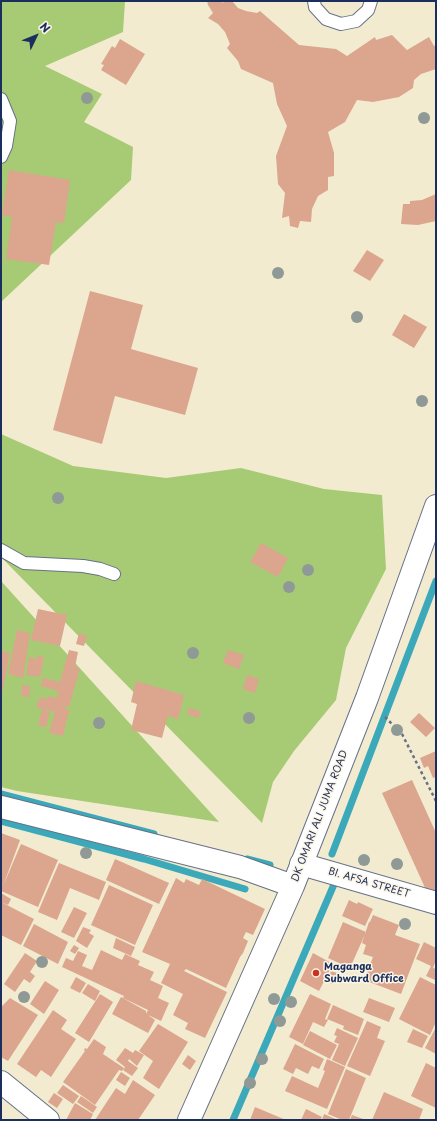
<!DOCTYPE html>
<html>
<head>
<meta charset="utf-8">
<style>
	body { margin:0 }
	#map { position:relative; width:437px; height:1121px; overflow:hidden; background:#f2ebd0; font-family:"Playpen Sans",sans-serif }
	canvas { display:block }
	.frame { position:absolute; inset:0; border:2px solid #1b2f5e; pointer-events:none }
	.north { position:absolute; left:16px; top:16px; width:40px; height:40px; -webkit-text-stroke:3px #fcf5e5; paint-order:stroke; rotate:47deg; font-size:11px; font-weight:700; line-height:16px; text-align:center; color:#1b2f5e }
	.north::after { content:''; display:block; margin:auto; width:14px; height:18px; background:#1b2f5e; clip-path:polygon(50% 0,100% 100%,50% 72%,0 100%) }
</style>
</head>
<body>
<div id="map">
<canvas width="437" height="1121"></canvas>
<div class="frame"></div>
<div class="north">N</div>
</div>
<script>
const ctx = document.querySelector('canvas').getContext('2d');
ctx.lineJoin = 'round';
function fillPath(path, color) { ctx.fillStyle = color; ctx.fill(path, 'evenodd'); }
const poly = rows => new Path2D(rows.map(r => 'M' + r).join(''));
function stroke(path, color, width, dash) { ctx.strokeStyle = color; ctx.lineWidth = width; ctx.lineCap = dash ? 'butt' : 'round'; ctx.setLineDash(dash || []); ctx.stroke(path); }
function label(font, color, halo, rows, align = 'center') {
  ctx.font = font + ' "Playpen Sans",sans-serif'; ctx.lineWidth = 3; ctx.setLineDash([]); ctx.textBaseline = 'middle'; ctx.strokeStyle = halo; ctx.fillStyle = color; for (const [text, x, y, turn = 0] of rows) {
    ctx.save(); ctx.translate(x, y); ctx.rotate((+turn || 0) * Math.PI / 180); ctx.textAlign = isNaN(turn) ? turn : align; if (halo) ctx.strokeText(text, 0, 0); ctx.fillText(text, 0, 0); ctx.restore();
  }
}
const green = poly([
	[1,1,125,1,123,32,45,66,102,94,84,122,133,147,131,180,1,302],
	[1,434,73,466,166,478,241,468,324,489,382,495,386,569,346,648,336,700,294,751,273,782,262,823,1,557],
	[1,581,219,822,17,791,1,787]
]);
const stream = poly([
	[1,794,154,834],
	[1,821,144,859,245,889],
	[332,854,436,581],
	[247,859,270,865],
	[233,1120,335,882]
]);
const building = poly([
	[207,1,221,1,223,3,224,1,232,1,238,8,246,11,257,13,260,11,299,45,336,49,347,56,375,37,376,40,392,35,407,50,429,37,434,46,436,45,436,69,421,74,414,80,413,88,399,97,373,102,357,100,345,122,328,132,334,153,334,176,328,177,328,190,318,196,312,209,311,222,300,221,298,228,290,226,289,216,282,218,285,193,278,184,276,156,287,126,277,104,273,83,241,69,238,61,227,48,230,44,225,32,218,24,208,18,213,13,208,5],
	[120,39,145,54,126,85,101,70,104,65,101,64,112,46,115,48],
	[9,170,70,180,64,223,56,222,49,265,6,259,12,217,2,215],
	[436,194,436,221,418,225,401,224,403,204,410,204,410,201,422,200],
	[367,250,384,260,370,281,353,271],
	[90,291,143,305,131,349,198,368,185,415,115,396,102,444,53,430],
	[404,314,427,327,414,348,392,335],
	[261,543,288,558,278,577,250,562],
	[38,609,67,615,60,646,31,640],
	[17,630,30,633,23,678,8,674],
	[79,633,87,636,84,646,76,644],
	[69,650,78,652,75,667,80,668,69,707,66,706,65,709,70,710,68,714,63,736,49,733,55,712,36,707,40,697,47,699,48,696,57,698,58,691,41,686,43,678,60,682],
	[228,650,244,655,239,669,223,663],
	[1,651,10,653,2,694,1,694],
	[37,656,44,657,40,677,26,675,29,657,37,659],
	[247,675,259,679,255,693,243,689],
	[136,681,184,695,178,719,168,716,170,707,162,738,131,730,137,704,131,702],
	[22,685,30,686,29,697,21,696],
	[189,708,200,711,201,716,199,715,198,718,187,714],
	[42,709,50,712,46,727,38,725],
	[419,713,435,728,426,737,410,722],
	[436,751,436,777,433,778,428,766,424,768,420,758],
	[412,780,436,833,436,898,431,901,382,793],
	[1,833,20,840,3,886,21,844,58,860,38,907,1,891],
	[115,859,169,883,159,904,106,880],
	[59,863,106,882,99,900,70,888,57,920,38,912],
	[176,878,184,883,186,879,199,885,202,879,265,909,253,935,246,932,243,938,248,941,243,953,240,957,226,988,186,969,184,971,227,992,205,1038,185,1029,188,1023,173,1015,183,994,161,983,170,964,142,952],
	[109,885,153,905,135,945,91,925],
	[1,893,11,899,8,905,1,902],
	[349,900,357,904,358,902,373,909,365,926,342,916],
	[1,902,34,919,21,945,1,935],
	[74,907,87,913,74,938,61,932],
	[373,915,399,925,395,935,420,944,401,994,364,980,373,957,363,954,366,945,362,943,369,922,370,922],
	[343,922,366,932,350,968,328,958],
	[34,924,68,942,58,964,23,946],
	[83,927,91,930,89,933,94,936,87,948,76,941],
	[116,938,135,947,131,956,113,948],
	[424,942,436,948,436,960,433,968,436,969,435,980,426,976,431,966,416,959],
	[74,945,79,948,75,954,70,951],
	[101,950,122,960,125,954,140,961,138,965,154,972,150,980,163,986,158,998,169,1003,161,1021,148,1015,155,1020,148,1033,112,1014,121,997,146,1011,146,1014,148,1010,123,998,124,996,62,967,66,958,73,961,78,951,87,955,82,966,92,970],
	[25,953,37,961,30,972,35,976,30,983,24,979,15,992,4,984],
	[313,953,333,964,319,991,300,981],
	[331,971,337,973,333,984,327,982],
	[76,977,86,983,80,993,70,988],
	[420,977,436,985,436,1022,430,1035,399,1019],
	[45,981,59,990,44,1014,30,1004],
	[88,984,100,991,95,1001,82,993],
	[100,994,113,1002,89,1042,75,1033],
	[310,994,331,1004,325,1019,328,1020,324,1027,313,1022,303,1044,289,1037],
	[10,998,38,1015,8,1061,1,1057,1,1007],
	[369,998,395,1008,389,1022,363,1012],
	[333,1005,364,1019,358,1035,343,1029,344,1026,327,1019],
	[53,1010,67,1020,61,1029,76,1039,51,1077,41,1070,36,1077,17,1064],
	[367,1021,381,1027,377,1038,385,1041,370,1076,347,1066],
	[158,1024,188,1042,159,1089,143,1078,153,1061,139,1051],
	[436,1027,436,1054,425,1048],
	[337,1028,358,1038,345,1066,332,1060,339,1044,334,1042,337,1036,334,1035],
	[413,1029,428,1036,422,1048,407,1042],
	[310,1031,337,1045,330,1059,303,1045],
	[94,1039,106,1047,103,1054,124,1068,122,1071,119,1070,95,1105,63,1082,85,1051,84,1050,85,1048,87,1049],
	[295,1044,324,1059,319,1069,312,1066,308,1074,296,1068,293,1074,283,1069],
	[125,1048,133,1053,135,1050,144,1055,137,1066,129,1059,128,1061,138,1068,132,1076,123,1070,125,1067,116,1060],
	[188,1055,196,1061,190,1070,182,1064],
	[327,1059,345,1067,327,1109,285,1091,292,1076,318,1088,325,1071,323,1070],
	[426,1063,436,1068,436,1108,411,1096],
	[346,1069,366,1078,349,1120,342,1120,328,1114],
	[121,1072,130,1078,125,1086,116,1080],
	[133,1080,155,1095,138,1120,95,1120,116,1088,125,1094],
	[63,1085,79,1096,73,1104,57,1093],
	[384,1092,423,1109,419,1120,372,1120],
	[54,1093,63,1099,57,1108,48,1102],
	[81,1096,97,1107,93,1113,77,1102],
	[75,1103,93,1114,90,1120,66,1120],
	[255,1107,286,1120,250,1120],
	[306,1109,322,1117,320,1120,301,1120],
	[324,1114,338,1120,322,1120],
	[352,1115,366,1120,350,1120]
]);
const path = poly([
	[385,717,402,734,436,801]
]);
const service = poly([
	[314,1,315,7,326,19,341,24,356,21,368,10,371,1],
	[1,99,10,121,6,146,1,157],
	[1,550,24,563,83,566,100,569,114,574]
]);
const minor = poly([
	[301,864,436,903],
	[1,1082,48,1120]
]);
const tertiary = poly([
	[1,807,240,867,293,886],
	[189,1120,293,886,367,698,436,506]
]);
const trees = [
	[87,98],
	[424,118],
	[278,273],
	[357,317],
	[422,401],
	[58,498],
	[308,570],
	[289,587],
	[193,653],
	[249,718],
	[99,723],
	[397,730],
	[86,853],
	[364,860],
	[397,864],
	[405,924],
	[42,962],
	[24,997],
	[274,999],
	[291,1002],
	[280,1021],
	[262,1059],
	[250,1083]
];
const markers = [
	[316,973,4,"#c8321e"]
];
const streetNames = [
	["DK OMARI ALI JUMA ROAD",320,816,-69],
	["BI. AFSA STREET",369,883,16]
];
const poiNames = [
	["Maganga",324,967],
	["Subward Office",324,979]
];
fillPath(green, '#a7cb74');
stroke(stream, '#3ba9b9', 7);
fillPath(building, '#dca58e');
stroke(service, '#667186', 14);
stroke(minor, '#667186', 24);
stroke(tertiary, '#667186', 24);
stroke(path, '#667186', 2.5, [3, 3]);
stroke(service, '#fff', 12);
stroke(minor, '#fff', 22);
stroke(tertiary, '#fff', 22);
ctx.fillStyle = '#8f9995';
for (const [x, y] of trees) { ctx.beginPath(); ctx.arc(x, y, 6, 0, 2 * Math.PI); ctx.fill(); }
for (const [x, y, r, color] of markers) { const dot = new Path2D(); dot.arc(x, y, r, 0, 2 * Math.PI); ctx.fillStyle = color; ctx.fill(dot); stroke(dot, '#fcf5e5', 1.5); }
label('10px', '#1b2f5e', '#fcf5e5', streetNames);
label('bold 10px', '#1b2f5e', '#fcf5e5', poiNames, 'left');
</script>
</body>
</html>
